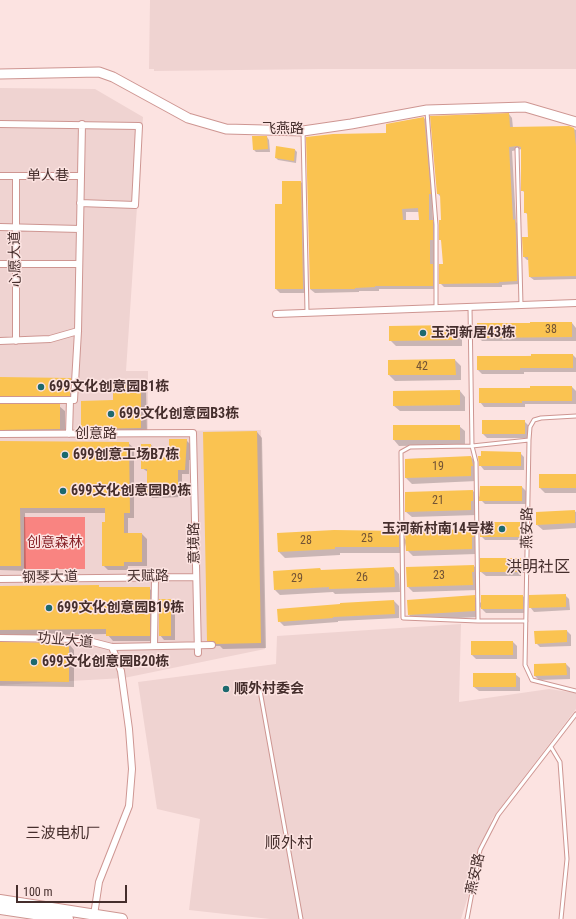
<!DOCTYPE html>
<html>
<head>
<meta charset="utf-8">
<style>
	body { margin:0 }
	#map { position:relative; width:576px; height:919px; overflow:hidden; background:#fce3e1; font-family:"Roboto Condensed",sans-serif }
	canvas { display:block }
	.scale { position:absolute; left:16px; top:885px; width:111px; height:18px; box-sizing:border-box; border:2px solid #452e2c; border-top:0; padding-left:5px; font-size:12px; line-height:14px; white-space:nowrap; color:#452e2c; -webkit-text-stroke:3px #fce3e1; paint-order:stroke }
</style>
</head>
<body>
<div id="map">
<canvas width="576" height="919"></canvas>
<div class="scale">100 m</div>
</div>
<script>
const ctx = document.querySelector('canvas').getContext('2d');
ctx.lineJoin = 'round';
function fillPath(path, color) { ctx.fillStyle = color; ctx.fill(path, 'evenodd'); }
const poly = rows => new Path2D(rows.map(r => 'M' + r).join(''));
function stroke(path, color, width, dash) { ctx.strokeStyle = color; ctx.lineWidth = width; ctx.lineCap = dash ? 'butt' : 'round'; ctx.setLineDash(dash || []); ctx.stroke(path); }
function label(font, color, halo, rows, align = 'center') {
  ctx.font = font + ' "Roboto Condensed","Noto Sans SC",sans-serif'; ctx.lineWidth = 3; ctx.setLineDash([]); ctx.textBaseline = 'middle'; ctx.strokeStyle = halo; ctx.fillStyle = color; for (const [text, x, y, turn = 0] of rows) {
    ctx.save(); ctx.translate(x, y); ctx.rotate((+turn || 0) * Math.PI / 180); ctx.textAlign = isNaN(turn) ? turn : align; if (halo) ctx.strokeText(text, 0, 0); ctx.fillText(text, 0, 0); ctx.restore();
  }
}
const built = poly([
	[150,0,576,0,576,69,322,69,154,71,154,69,149,69],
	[0,88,95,89,143,117,126,371,148,371,148,431,261,430,265,649,124,678,0,685],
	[461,624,459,702,549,689,576,693,576,709,492,819,461,919,270,919,189,910,200,819,157,809,138,682,276,664,277,636]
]);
const forest = poly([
	[24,517,85,517,85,569,24,569]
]);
const shadow = poly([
	[509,114,512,118,513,128,574,129,576,130,576,279,534,280,530,277,529,260,527,260,524,257,529,238,528,215,525,212,525,193,522,190,522,149,512,151,516,222,518,224,520,284,502,285,502,287,444,287,440,283,444,265,442,242,440,239,442,221,441,197,437,193],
	[424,118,428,122,434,198,432,198,433,221,436,225,437,244,434,244,434,266,437,269,436,289,379,289,379,291,359,291,359,292,315,293,310,289,387,134],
	[406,212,419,212,420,221,406,221],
	[267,137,269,140,270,152,256,152,254,150],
	[295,150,297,152,296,163,278,160,276,158],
	[301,182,305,186,307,293,280,293,276,289,283,205],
	[572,323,576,328,576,341,482,341,478,337],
	[456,326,462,332,462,346,396,346,390,340],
	[573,355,576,358,576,372,524,372,524,374,482,374,478,370,478,357],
	[455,360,461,366,461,380,395,381,389,375],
	[0,378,70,379,76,384,75,401,3,402,1,406,59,406,65,411,65,434,0,435],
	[140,380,146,386,147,433,88,434,82,428],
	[572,387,576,391,576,404,525,404,525,407,484,407,480,402],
	[460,391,465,397,465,411,400,411,394,406],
	[524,421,528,425,528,438,487,438,483,434],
	[394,426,459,426,465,431,465,445,399,446,394,440],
	[257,432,262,438,266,648,223,649,220,646,213,646,208,640],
	[186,440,190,444,190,460,189,460,189,474,182,474,182,497,152,498,148,494,148,472,142,468,151,445,155,449,155,458,170,458],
	[0,442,128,443,134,448,134,518,128,518,128,534,142,534,147,539,147,566,128,566,128,570,108,570,103,565,106,513,25,513,26,571,0,570],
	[520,453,524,457,524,470,484,470,480,465],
	[471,457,477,463,478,471,476,471,477,481,412,484,406,478,406,459],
	[576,475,576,493,545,493,540,488],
	[522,487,526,491,526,504,485,504,479,498,479,506,476,506,477,515,412,517,406,512,473,491,481,498],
	[574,511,576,512,576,528,543,530,537,525],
	[521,523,526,527,526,540,485,540,481,536],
	[473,530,479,535,479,542,477,542,477,554,413,556,407,550,405,543,404,553,340,553,340,555,285,558,279,552,278,534,399,532,406,540],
	[520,559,524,563,524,573,521,573,521,576,486,576,481,572],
	[474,566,480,572,480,578,478,578,478,590,413,592,408,587],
	[394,568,399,574,400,592,335,594,333,592,280,595,275,590,321,571],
	[98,586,100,588,149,588,155,594,155,641,113,641,107,634,0,636,0,587],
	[565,595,569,599,570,610,534,612,530,607],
	[474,596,482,604,523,596,527,600,527,613,486,613,480,607,480,617,414,620,409,615],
	[171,600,175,604,175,640,164,640,160,635],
	[394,601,399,606,399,618,338,621,338,622,284,626,279,621],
	[567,631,571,635,571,646,540,647,536,643],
	[513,642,517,646,517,659,476,659,472,655],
	[0,643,69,644,74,650,74,687,0,686],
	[566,664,570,668,570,679,539,680,535,676,535,665],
	[515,674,520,678,520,691,479,691,474,687]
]);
const building = poly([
	[509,113,510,127,569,126,574,128,576,146,576,276,529,277,528,257,523,257,522,237,528,237,527,213,524,213,524,191,521,191,521,147,517,146,509,147,513,220,515,219,516,237,517,281,499,282,499,283,439,284,439,264,443,264,441,240,439,240,439,220,441,220,440,194,437,194,430,116],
	[424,117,431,194,429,194,429,220,433,220,433,240,430,240,430,264,433,264,433,286,375,286,375,287,355,288,355,289,310,289,306,137,333,134,386,133,386,124],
	[418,208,419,220,403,220,402,209],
	[252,136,267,136,268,149,253,150],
	[276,146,295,149,294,161,275,158],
	[282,181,301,181,303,289,275,289,275,204,282,204],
	[530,322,572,322,572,337,477,338,477,323,530,323],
	[457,325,457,340,389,341,389,326],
	[531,354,573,354,573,368,520,368,520,370,477,370,477,356,531,356],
	[455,359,456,375,388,375,388,360],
	[0,377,71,378,70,396,0,396],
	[141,379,141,428,81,429,81,401,113,400,113,380],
	[530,386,572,386,572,401,522,401,522,403,479,403,479,388,530,388],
	[460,390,460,405,393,406,393,391],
	[0,404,60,404,60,429,0,430],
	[482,420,525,420,525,434,482,434],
	[393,425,460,425,460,440,393,440],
	[257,431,261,643,216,644,214,641,207,641,203,432],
	[169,439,187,439,185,470,178,470,178,494,147,494,147,469,141,469,141,444,151,444,152,457,169,457],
	[0,441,129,442,130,513,124,513,124,533,142,533,142,562,124,562,124,566,102,566,102,522,105,522,105,508,20,508,21,566,0,566],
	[481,451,521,452,521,466,479,466,478,456,481,456],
	[471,456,473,466,471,466,471,476,405,478,405,459],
	[539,474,576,474,576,488,539,488],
	[480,486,522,486,522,501,479,501],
	[473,490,473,501,471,501,471,510,405,512,405,492],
	[575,510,575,523,536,525,536,512],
	[481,522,522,522,522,537,480,537],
	[474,529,474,537,472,537,472,549,406,551,405,531],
	[334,530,399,531,399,547,335,547,335,549,278,552,277,533],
	[480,558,521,558,521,569,517,569,517,572,480,572],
	[474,565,474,572,472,572,473,585,407,587,406,567],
	[394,567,395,587,329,589,329,587,274,590,273,571,320,568,321,570],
	[99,585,99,587,150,587,150,636,106,636,106,629,0,630,0,586],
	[566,594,566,607,529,608,529,595],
	[475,595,475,611,408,615,407,600],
	[481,595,523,595,523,609,481,609],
	[159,599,171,599,171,636,159,636],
	[394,600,395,614,333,617,333,618,278,622,277,609,340,604,340,603],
	[567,630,567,642,535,644,534,631],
	[471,641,513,641,513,655,471,655],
	[0,642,69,643,69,682,0,681],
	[566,663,567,675,534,676,534,664],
	[473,673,516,673,516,687,473,687]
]);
const lane = poly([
	[427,112,436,225,436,308],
	[303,132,307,312],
	[517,149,521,305],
	[470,307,472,446,476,462,478,621,526,621],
	[576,416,541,418,534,420,530,427,529,440,525,665,532,680,576,691],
	[478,621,403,618,401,452,410,447,472,446,529,440],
	[259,685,301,919],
	[551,747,560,762,567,859,561,919],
	[467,919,480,850,498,815,576,714]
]);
const street = poly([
	[0,124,139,126,135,205,80,203],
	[0,176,81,176],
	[16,176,16,341],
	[0,227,80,229],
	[0,264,79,264],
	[276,314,576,303],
	[0,341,50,339,78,331],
	[0,400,74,400,78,331,82,124],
	[0,434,193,433,198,653],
	[69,434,70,400],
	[0,579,196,577],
	[0,638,81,639,112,647,212,645],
	[154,646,155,577],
	[94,915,99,882,129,806,132,769,129,729,121,671,112,647]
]);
const secondary = poly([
	[0,74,99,72,113,77,188,118,226,129,303,131,351,124,427,110,525,107,576,122]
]);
const primary = poly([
	[0,900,122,919],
	[0,909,68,919]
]);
const markers = [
	[423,333,4,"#1c696e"],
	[41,387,4,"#1c696e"],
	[111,414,4,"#1c696e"],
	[65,455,4,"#1c696e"],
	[63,491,4,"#1c696e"],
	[502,529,4,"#1c696e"],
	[49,608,4,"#1c696e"],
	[34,662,4,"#1c696e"],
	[226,689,4,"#1c696e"]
];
const numberNames = [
	["38",551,330],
	["42",422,367],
	["19",438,467],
	["21",438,501],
	["25",367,539],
	["28",306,541],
	["23",439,576],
	["26",362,578],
	["29",297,579]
];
const streetNames = [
	["飞燕路",283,129],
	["单人巷",48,176],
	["心愿大道",16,259,-91],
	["创意路",96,434],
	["燕安路",528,528,-89],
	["意境路",195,543,-91],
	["天赋路",148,577,-1],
	["钢琴大道",50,578,-1],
	["功业大道",65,641,5],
	["燕安路",476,874,-78]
];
const poiNames = [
	["玉河新居43栋",431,333],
	["699文化创意园B1栋",49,387],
	["699文化创意园B3栋",119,414],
	["699创意工场B7栋",73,455],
	["699文化创意园B9栋",71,491],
	["玉河新村南14号楼",494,529,"right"],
	["699文化创意园B19栋",57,608],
	["699文化创意园B20栋",42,662],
	["顺外村委会",234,689]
];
const parkNames = [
	["创意森林",55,543]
];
const neighbourhoodNames = [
	["三波电机厂",63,834]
];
const quarterNames = [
	["洪明社区",538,568],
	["顺外村",289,844]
];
fillPath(built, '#efd3d1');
fillPath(forest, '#f98481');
fillPath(shadow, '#0003');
fillPath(building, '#fac351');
stroke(lane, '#ce9692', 5);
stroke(street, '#ce9692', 8);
stroke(secondary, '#ce9692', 11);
stroke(primary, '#ce9692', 12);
stroke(lane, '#fff', 3);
stroke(street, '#fff', 6);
stroke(secondary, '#fff', 9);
stroke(primary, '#fff', 10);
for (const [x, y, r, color] of markers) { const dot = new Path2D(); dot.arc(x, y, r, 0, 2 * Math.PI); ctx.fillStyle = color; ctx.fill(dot); stroke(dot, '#fce3e1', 1.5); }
label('12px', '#725335', null, numberNames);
label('14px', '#452e2c', '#fce3e1', streetNames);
label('bold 14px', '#452e2c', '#fce3e1', poiNames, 'left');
label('14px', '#882127', '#fce3e1', parkNames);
label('15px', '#452e2c', '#fce3e1', neighbourhoodNames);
label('16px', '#452e2c', '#fce3e1', quarterNames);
</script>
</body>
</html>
